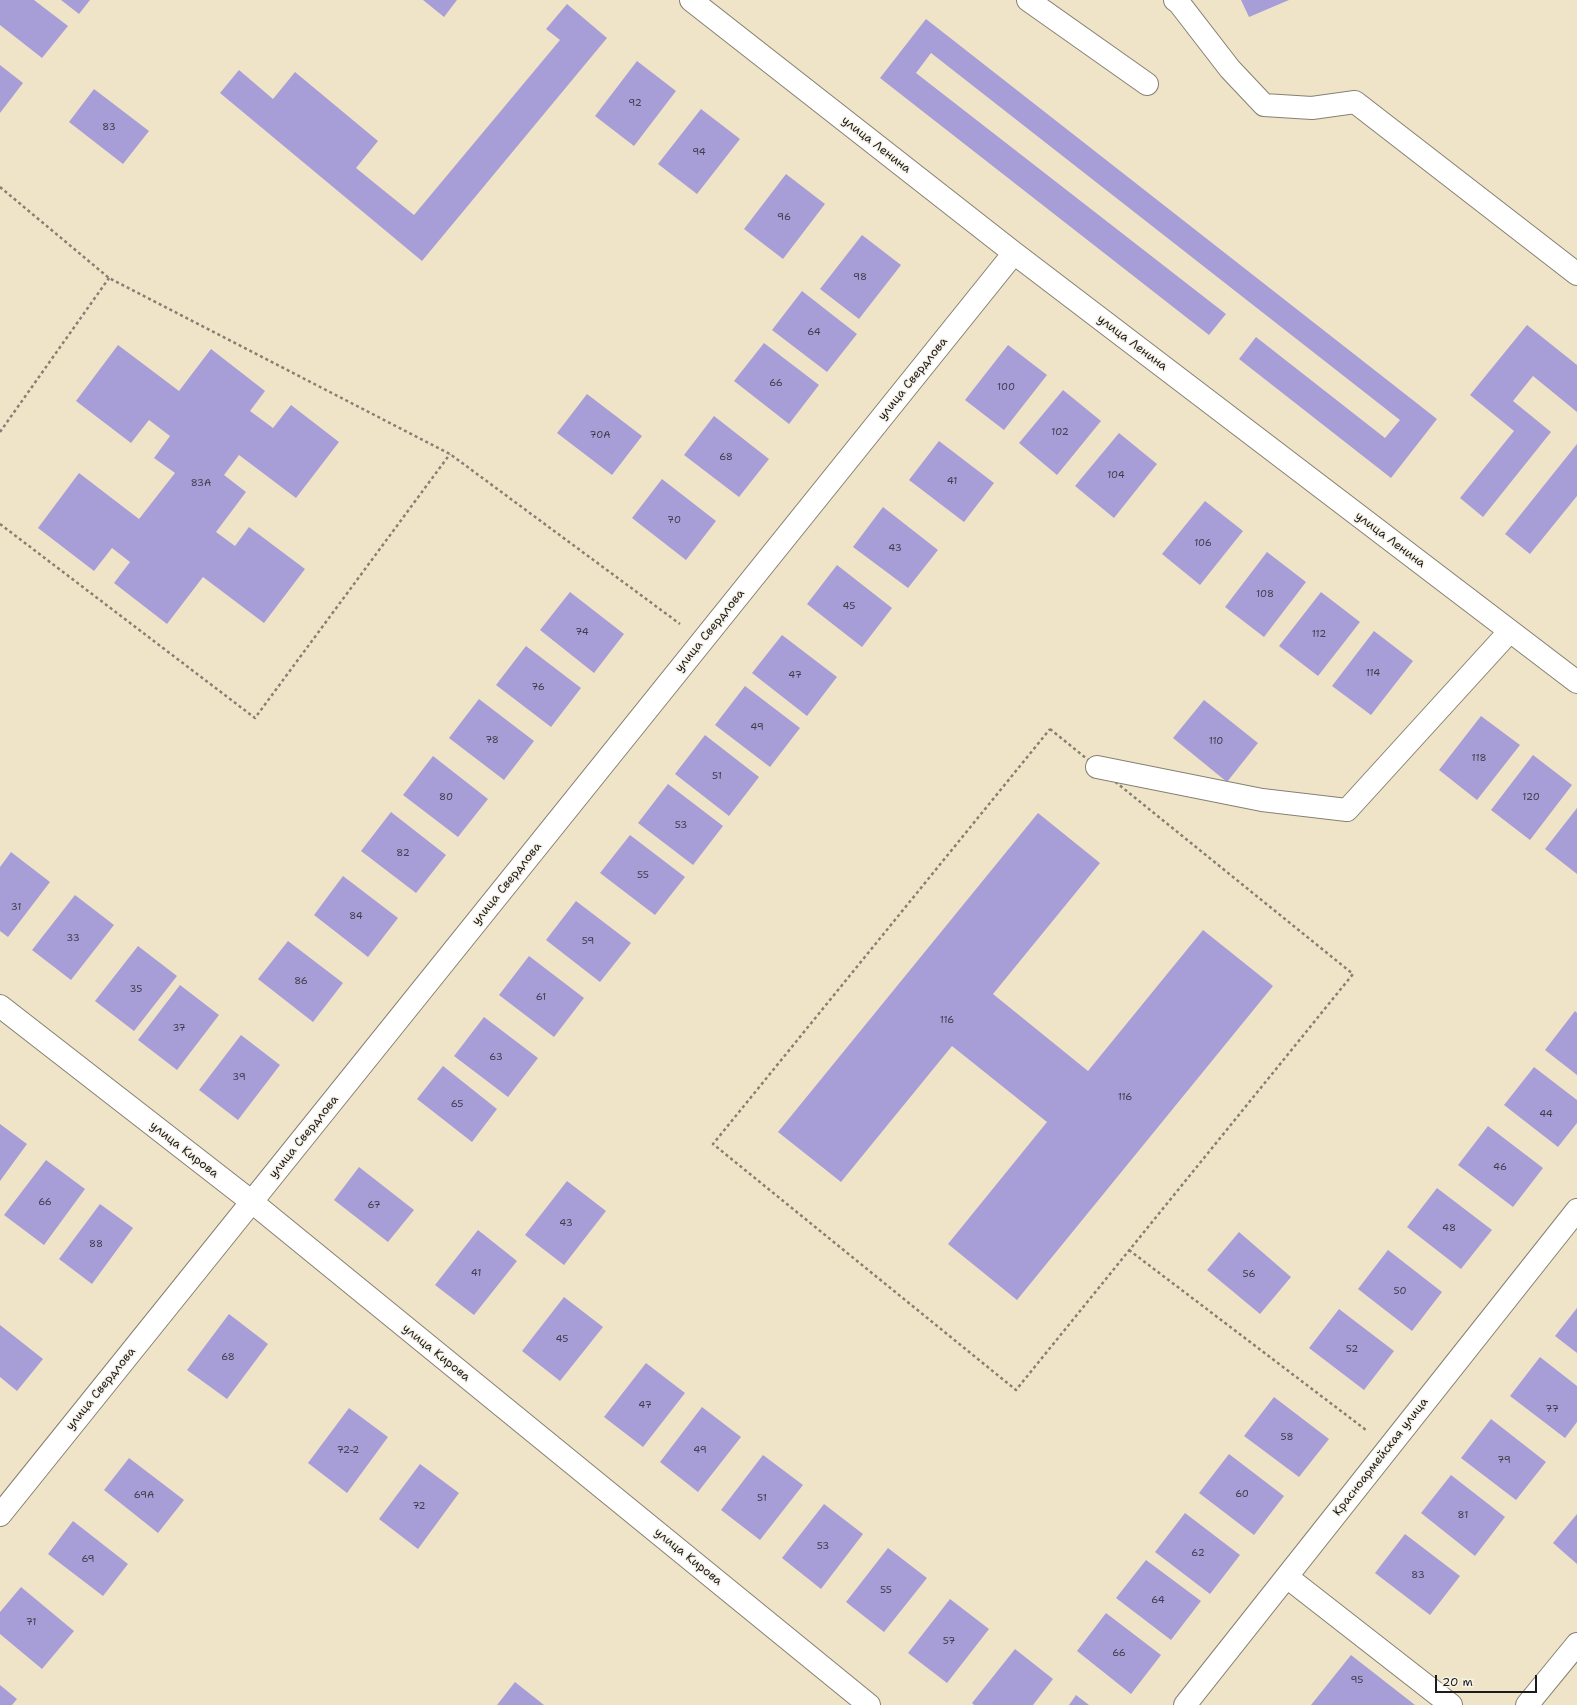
<!DOCTYPE html>
<html>
<head>
<meta charset="utf-8">
<style>
	body { margin:0 }
	#map { position:relative; width:1577px; height:1705px; overflow:hidden; background:#efe4c8; font-family:"Shantell Sans",sans-serif }
	canvas { display:block }
	.scale { position:absolute; left:1435px; top:1675px; width:102px; height:18px; box-sizing:border-box; border:2px solid #1c1c1c; border-top:0; padding-left:5px; font-size:12px; line-height:14px; white-space:nowrap; color:#1c1c1c; -webkit-text-stroke:3px #f7f3e8; paint-order:stroke }
</style>
</head>
<body>
<div id="map">
<canvas width="1577" height="1705"></canvas>
<div class="scale">20 m</div>
</div>
<script>
const ctx = document.querySelector('canvas').getContext('2d');
ctx.lineJoin = 'round';
function fillPath(path, color) { ctx.fillStyle = color; ctx.fill(path, 'evenodd'); }
const poly = rows => new Path2D(rows.map(r => 'M' + r).join(''));
function stroke(path, color, width, dash) { ctx.strokeStyle = color; ctx.lineWidth = width; ctx.lineCap = dash ? 'butt' : 'round'; ctx.setLineDash(dash || []); ctx.stroke(path); }
function label(font, color, halo, rows, align = 'center') {
  ctx.font = font + ' "Shantell Sans",sans-serif'; ctx.lineWidth = 3; ctx.setLineDash([]); ctx.textBaseline = 'middle'; ctx.strokeStyle = halo; ctx.fillStyle = color; for (const [text, x, y, turn = 0] of rows) {
    ctx.save(); ctx.translate(x, y); ctx.rotate((+turn || 0) * Math.PI / 180); ctx.textAlign = isNaN(turn) ? turn : align; if (halo) ctx.strokeText(text, 0, 0); ctx.fillText(text, 0, 0); ctx.restore();
  }
}
const building = poly([
	[0,0,34,0,68,26,42,58,0,25],
	[61,0,90,0,79,14],
	[423,0,457,0,444,17],
	[1241,0,1289,0,1249,17],
	[567,4,607,38,422,261,220,93,239,70,273,99,295,72,378,141,356,168,414,215,560,40,546,29],
	[926,19,1437,419,1391,478,1239,359,1256,337,1385,438,1400,420,931,53,916,73,1226,314,1209,335,880,78],
	[637,61,676,91,634,146,595,116],
	[0,65,23,83,0,113],
	[94,89,149,131,123,164,69,122],
	[701,109,740,139,697,194,658,164],
	[786,174,825,204,783,259,744,229],
	[862,235,901,265,859,319,820,289],
	[802,291,857,334,827,372,772,330],
	[1527,325,1577,365,1577,412,1533,376,1513,401,1551,432,1483,517,1460,498,1514,431,1470,395],
	[764,343,819,385,789,424,734,381],
	[118,345,179,391,211,349,265,391,250,411,273,428,291,405,339,442,296,498,239,455,224,475,246,492,216,532,235,546,249,527,305,569,264,623,203,577,167,624,114,583,130,562,112,548,94,571,38,528,79,473,139,519,175,473,154,458,170,436,149,420,131,443,76,401],
	[1008,345,1047,375,1004,430,965,400],
	[1063,390,1101,421,1057,475,1019,443],
	[587,394,642,436,612,475,557,433],
	[714,416,769,459,739,497,684,455],
	[1119,433,1157,464,1114,518,1075,486],
	[939,441,994,483,964,522,909,480],
	[1577,444,1577,496,1530,554,1505,534],
	[662,479,716,521,686,560,632,518],
	[1205,501,1243,531,1200,585,1162,554],
	[883,507,938,550,908,588,853,547],
	[1267,552,1306,582,1264,637,1225,607],
	[837,565,892,608,862,647,807,604],
	[570,592,624,634,594,673,540,630],
	[1321,592,1360,622,1318,676,1279,646],
	[1374,631,1413,661,1371,715,1332,686],
	[782,635,837,677,807,716,752,673],
	[526,646,581,688,551,727,496,685],
	[745,686,800,728,770,767,715,725],
	[479,699,534,741,504,780,449,738],
	[1204,700,1258,743,1227,782,1173,738],
	[1481,716,1520,745,1477,800,1439,770],
	[705,735,759,777,729,816,675,774],
	[1533,755,1572,785,1530,840,1491,810],
	[433,756,488,799,458,837,403,795],
	[668,784,723,826,693,865,638,823],
	[1577,808,1577,874,1545,849],
	[391,812,446,855,416,893,361,851],
	[1038,813,1100,863,993,994,1088,1071,1203,930,1273,986,1017,1300,948,1244,1047,1122,952,1046,841,1182,778,1132],
	[630,835,685,877,655,915,600,873],
	[11,852,50,882,8,937,0,931,0,867],
	[343,876,398,918,368,957,314,915],
	[75,895,114,925,71,980,32,950],
	[576,901,631,943,600,982,546,940],
	[288,941,343,983,313,1022,258,979],
	[138,946,177,976,134,1031,95,1001],
	[529,956,584,998,554,1037,499,995],
	[180,985,219,1015,177,1070,138,1040],
	[1575,1011,1577,1013,1577,1075,1545,1050],
	[484,1017,538,1058,508,1097,454,1056],
	[241,1035,280,1065,238,1120,199,1090],
	[443,1066,497,1109,472,1142,417,1099],
	[1534,1067,1577,1100,1577,1123,1558,1147,1504,1105],
	[0,1124,27,1144,0,1181],
	[1488,1126,1543,1168,1513,1207,1458,1165],
	[46,1160,85,1189,44,1245,4,1215],
	[359,1167,414,1210,388,1242,334,1200],
	[567,1181,606,1211,564,1265,525,1235],
	[1437,1188,1492,1230,1461,1269,1407,1227],
	[100,1204,133,1228,92,1284,59,1259],
	[478,1230,517,1261,474,1315,435,1285],
	[1239,1232,1291,1277,1260,1314,1207,1270],
	[1388,1250,1442,1292,1412,1331,1358,1289],
	[564,1297,603,1327,560,1381,522,1351],
	[1577,1308,1577,1353,1555,1336],
	[1339,1309,1394,1351,1364,1390,1309,1348],
	[229,1314,268,1344,227,1399,187,1370],
	[0,1325,43,1359,17,1391,0,1377],
	[1540,1357,1577,1386,1577,1422,1565,1438,1510,1396],
	[646,1363,685,1393,643,1447,604,1417],
	[1274,1397,1329,1439,1299,1477,1244,1436],
	[702,1407,741,1437,698,1492,660,1462],
	[349,1408,388,1437,347,1493,308,1463],
	[1491,1419,1546,1462,1516,1500,1461,1458],
	[1229,1454,1284,1496,1254,1535,1199,1493],
	[763,1455,803,1485,760,1540,721,1510],
	[129,1458,184,1500,158,1533,104,1490],
	[420,1464,459,1493,418,1549,379,1519],
	[1451,1475,1505,1517,1475,1556,1421,1513],
	[824,1504,863,1534,821,1589,782,1558],
	[1185,1513,1240,1555,1210,1594,1155,1552],
	[1577,1514,1577,1564,1553,1543],
	[73,1521,128,1564,103,1596,48,1554],
	[1405,1534,1460,1576,1430,1615,1375,1573],
	[888,1548,927,1578,884,1632,846,1602],
	[1146,1560,1201,1601,1171,1640,1116,1598],
	[21,1587,74,1631,42,1669,0,1634,0,1612],
	[950,1599,989,1629,947,1683,908,1653],
	[1106,1613,1161,1655,1131,1694,1077,1651],
	[1015,1649,1053,1679,1033,1705,974,1705,972,1703],
	[1351,1655,1415,1705,1311,1705],
	[515,1682,544,1705,497,1705],
	[0,1685,17,1699,12,1705,0,1705],
	[1076,1695,1089,1705,1069,1705]
]);
const path = poly([
	[0,187,109,278,450,454,680,624],
	[0,432,109,278],
	[0,524,255,718,450,454],
	[1050,729,1353,974,1016,1390,713,1144,1050,729],
	[1129,1250,1366,1430]
]);
const minor = poly([
	[691,0,1014,253,1577,682],
	[1028,0,1147,84],
	[1175,0,1179,3,1230,69,1264,105,1312,108,1355,102,1577,274],
	[1097,767,1262,800,1347,810,1510,631],
	[0,1006,252,1202,869,1705],
	[0,1515,1014,253],
	[1287,1577,1451,1705],
	[1185,1705,1577,1210],
	[1527,1705,1577,1644]
]);
const numberNames = [
	["92",635,103],
	["83",109,127],
	["94",699,152],
	["96",784,217],
	["98",860,277],
	["64",814,332],
	["66",776,383],
	["100",1006,387],
	["102",1060,432],
	["70А",600,435],
	["68",726,457],
	["104",1116,475],
	["41",952,481],
	["83А",201,483],
	["70",674,520],
	["106",1203,543],
	["43",895,548],
	["108",1265,594],
	["45",849,606],
	["74",582,632],
	["112",1319,634],
	["114",1373,673],
	["47",795,675],
	["76",538,687],
	["49",757,727],
	["78",492,740],
	["110",1216,741],
	["118",1479,758],
	["51",717,776],
	["80",446,797],
	["120",1531,797],
	["53",681,825],
	["82",403,853],
	["55",643,875],
	["31",16,907],
	["84",356,916],
	["33",73,938],
	["59",588,941],
	["86",301,981],
	["35",136,989],
	["61",541,997],
	["116",947,1020],
	["37",179,1028],
	["63",496,1057],
	["39",239,1077],
	["116",1125,1097],
	["65",457,1104],
	["44",1546,1114],
	["46",1500,1167],
	["66",45,1202],
	["67",374,1205],
	["43",566,1223],
	["48",1449,1228],
	["88",96,1244],
	["41",476,1273],
	["56",1249,1274],
	["50",1400,1291],
	["45",562,1339],
	["52",1352,1349],
	["68",228,1357],
	["47",645,1405],
	["77",1552,1409],
	["58",1287,1437],
	["72-2",348,1450],
	["49",700,1450],
	["79",1504,1460],
	["60",1242,1494],
	["69А",144,1495],
	["51",762,1498],
	["72",419,1506],
	["81",1463,1515],
	["53",823,1546],
	["62",1198,1553],
	["69",88,1559],
	["83",1418,1575],
	["55",886,1590],
	["64",1158,1600],
	["71",31,1622],
	["57",949,1641],
	["66",1119,1653],
	["95",1357,1680]
];
const streetNames = [
	["улица Ленина",876,145,38],
	["улица Ленина",1132,343,37],
	["улица Свердлова",913,379,-51],
	["улица Ленина",1390,540,37],
	["улица Свердлова",710,631,-51],
	["улица Свердлова",507,884,-51],
	["улица Свердлова",304,1137,-51],
	["улица Кирова",184,1150,38],
	["улица Кирова",436,1353,39],
	["улица Свердлова",101,1389,-51],
	["Красноармейская улица",1381,1457,-52],
	["улица Кирова",688,1557,39]
];
fillPath(building, '#a89ed7');
stroke(minor, '#868072', 24);
stroke(path, '#868072', 2.5, [3, 3]);
stroke(minor, '#fff', 22);
label('10px', '#3f3c4b', null, numberNames);
label('12px', '#1c1c1c', '#f7f3e8', streetNames);
</script>
</body>
</html>
